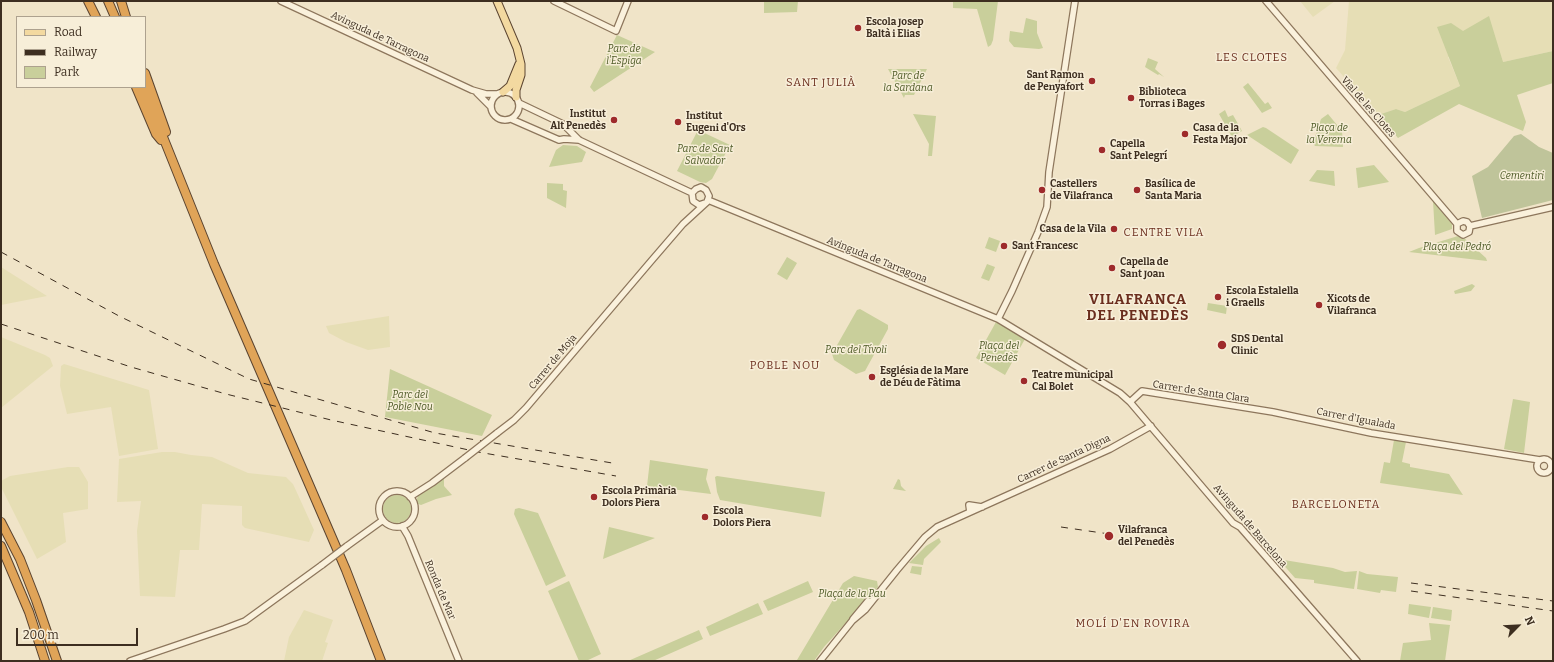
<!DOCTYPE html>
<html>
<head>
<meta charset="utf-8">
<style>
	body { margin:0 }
	#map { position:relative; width:1554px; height:662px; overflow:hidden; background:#f0e4c8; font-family:Bitter,serif }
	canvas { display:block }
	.frame { position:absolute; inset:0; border:2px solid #3d2e20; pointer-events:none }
	.legend { position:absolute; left:16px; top:16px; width:130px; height:72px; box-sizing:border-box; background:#f7eed8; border:1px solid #ada18e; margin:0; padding:5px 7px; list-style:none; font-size:12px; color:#3d2e20 }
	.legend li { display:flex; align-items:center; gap:8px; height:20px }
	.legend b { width:20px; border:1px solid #ada18e }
	.north { position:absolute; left:1498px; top:606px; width:40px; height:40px; -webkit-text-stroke:3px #f7eed8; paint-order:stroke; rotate:66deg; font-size:11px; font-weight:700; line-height:16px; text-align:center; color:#3d2e20 }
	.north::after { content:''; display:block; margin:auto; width:14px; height:18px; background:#3d2e20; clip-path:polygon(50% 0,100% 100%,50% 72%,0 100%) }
	.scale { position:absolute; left:16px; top:628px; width:122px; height:18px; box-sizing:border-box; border:2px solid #3d2e20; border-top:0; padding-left:5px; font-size:12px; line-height:14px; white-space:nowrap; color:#3d2e20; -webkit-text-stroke:3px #f7eed8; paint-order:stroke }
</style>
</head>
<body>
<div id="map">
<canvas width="1554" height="662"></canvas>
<div class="frame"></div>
<ul class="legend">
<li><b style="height:5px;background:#f3d9a0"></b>Road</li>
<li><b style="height:5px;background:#3d2e20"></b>Railway</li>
<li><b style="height:11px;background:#c9cf9b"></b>Park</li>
</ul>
<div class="north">N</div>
<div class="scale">200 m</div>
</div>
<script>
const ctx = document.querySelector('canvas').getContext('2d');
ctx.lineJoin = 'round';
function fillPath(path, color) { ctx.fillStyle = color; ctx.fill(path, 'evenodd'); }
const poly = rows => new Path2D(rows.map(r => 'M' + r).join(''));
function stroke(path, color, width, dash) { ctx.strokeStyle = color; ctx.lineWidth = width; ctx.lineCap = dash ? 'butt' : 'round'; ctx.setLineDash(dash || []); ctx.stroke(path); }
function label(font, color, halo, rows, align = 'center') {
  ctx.font = font + ' Bitter,serif'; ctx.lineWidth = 3; ctx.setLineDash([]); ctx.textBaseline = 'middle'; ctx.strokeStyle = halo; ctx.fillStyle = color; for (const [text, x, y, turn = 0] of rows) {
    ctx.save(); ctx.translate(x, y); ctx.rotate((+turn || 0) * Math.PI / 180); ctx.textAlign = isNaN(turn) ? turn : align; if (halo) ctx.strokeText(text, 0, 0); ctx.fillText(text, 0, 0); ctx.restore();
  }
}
const farmland = poly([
	[1300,1,1335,1,1313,17],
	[1349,1,1553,1,1553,51,1503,62,1448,57,1460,86,1405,112,1396,109,1378,115,1336,68,1345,50],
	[1,267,47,296,1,305],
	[389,316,390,347,368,350,346,342,329,333,326,326],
	[1,337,45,355,50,358,53,366,1,408],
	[64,364,149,390,158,449,119,456,111,407,67,414,60,386,61,366],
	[162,452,175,452,191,455,212,457,248,473,286,477,293,484,314,530,309,542,245,528,242,525,242,506,202,504,199,550,180,550,175,597,140,596,137,531,141,501,117,502,119,459],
	[68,467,79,467,88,482,88,509,63,513,66,542,37,559,1,487,1,481,10,476],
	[304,610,333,620,325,642,328,643,322,661,284,661,289,637]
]);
const green = poly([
	[764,1,798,1,797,12,764,13],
	[953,1,998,1,993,40,991,45,988,47,977,9,953,8],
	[1489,16,1503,62,1553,51,1553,83,1517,95,1526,122,1523,131,1459,104,1398,138,1378,115,1396,109,1405,112,1460,86,1437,27,1451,23,1463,31],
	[1026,18,1037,21,1037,33,1043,48,1039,49,1014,47,1009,41,1010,31,1023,33],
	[617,35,655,52,594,92,590,87],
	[1148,58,1158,62,1155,69,1164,77,1159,74,1158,75,1145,67],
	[888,69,927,69,914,95,905,95,904,98],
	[1248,83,1265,104,1268,102,1272,108,1262,113,1243,87],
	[1225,110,1228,117,1233,115,1242,131,1232,137,1219,114],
	[913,114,936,116,932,156,928,156,929,144],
	[1328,114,1342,131,1343,147,1315,146,1313,143,1321,119],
	[1263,127,1266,128,1299,150,1291,164,1247,135],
	[698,130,730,145,712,179,706,183,700,182,677,171],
	[563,145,577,146,586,152,582,162,549,167,556,150],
	[1374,165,1389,182,1358,188,1356,168],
	[1317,170,1334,171,1335,186,1309,181],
	[547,183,563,184,563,190,567,191,566,208,547,198],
	[1433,201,1452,224,1452,229,1435,235],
	[1458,236,1464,238,1486,258,1487,261,1409,252,1419,248],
	[989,237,1000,241,996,252,985,248],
	[787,257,797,263,787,280,777,274],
	[987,264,995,267,989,281,981,278],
	[1472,284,1475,286,1471,291,1455,294,1454,291],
	[1208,303,1227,306,1226,314,1207,310],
	[860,309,888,325,888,329,865,371,856,374,834,360,832,354,857,310],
	[996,322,1025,339,1005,375,976,358],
	[390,369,492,415,482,436,385,417],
	[1513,399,1530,402,1524,453,1504,449],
	[1394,440,1406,442,1402,462,1410,464,1410,467,1449,474,1463,495,1380,483,1384,462,1390,463],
	[650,460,708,469,706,479,711,494,647,486],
	[717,476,825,492,821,517,720,500,717,492,715,477],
	[444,478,444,486,452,495,436,499,421,505,416,503,416,501,418,496],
	[898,479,900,480,901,486,906,491,893,489],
	'383 509a14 14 0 1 1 28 0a14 14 0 1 1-28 0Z',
	[519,508,538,513,566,576,546,586,514,514,515,509],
	[609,527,655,538,603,559],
	[939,538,941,542,924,559,923,565,909,563,926,546],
	[1284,560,1333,568,1345,572,1357,571,1354,589,1314,583,1314,580,1295,578,1280,561],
	[912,566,922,567,921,575,910,573],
	[1359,571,1367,574,1398,577,1396,592,1381,590,1380,593,1357,589],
	[854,576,877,581,878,587,824,647,814,661,797,661,797,660,843,583],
	[569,581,601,654,586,661,579,661,548,591],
	[808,581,813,592,768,611,763,601],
	[758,603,763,614,710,636,706,627],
	[1409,604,1431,607,1429,618,1408,614],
	[1433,607,1452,610,1451,621,1431,618],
	[1429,623,1450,625,1445,661,1400,661,1403,643,1431,640],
	[699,630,703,639,653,661,628,661]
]);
const cemetery = poly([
	[1521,134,1539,147,1553,153,1553,200,1482,218,1472,176,1488,167,1514,136]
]);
const minor = poly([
	[281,1,472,90,486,94,497,94],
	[554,1,616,31,628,1],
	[1266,1,1457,224],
	'491 106a14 14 0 1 1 28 0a14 14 0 1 1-28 0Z',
	[477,93,491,107],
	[519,103,563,124,579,140,692,193],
	[511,119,559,140,564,139,579,140],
	[708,200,998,319,1120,393,1130,402,1233,523,1240,527,1357,661],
	[1457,224,1457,231,1463,235,1469,232,1470,226],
	[1457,224,1463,221,1467,222,1470,226],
	[1470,226,1553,207],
	[998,319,1012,291,1038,232,1047,207,1049,172,1075,1],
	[1130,402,1142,391,1273,412,1371,433,1540,460],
	[497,433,514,420,526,408,652,260,683,224,707,202,709,196,706,190,701,187,696,189,692,193,693,201,699,205,705,203],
	'1537 466a7 7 0 1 1 14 0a7 7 0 1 1-14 0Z',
	'379 509a18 18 0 1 1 36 0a18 18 0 1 1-36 0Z',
	[410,497,432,483,465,458],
	[970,512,969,505,982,507],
	[402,526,408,536,459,661],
	[347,546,383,520],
	[853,619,868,601],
	[130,661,224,629,245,621,322,565],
	[820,661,852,621,865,610,897,570,925,537,937,527,1110,449,1151,426]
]);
const major = poly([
	[497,1,517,48,521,64,521,75,516,90,516,97],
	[503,92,510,86,519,64]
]);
const highway = poly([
	[88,1,96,17],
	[108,1,115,17],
	[121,1,126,17],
	[145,73,166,132],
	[136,87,156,134,161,140],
	[143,87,214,264,346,570,381,661],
	[1,522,20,559,36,600,57,661],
	[1,546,29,612,45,661]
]);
const rail = poly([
	[1,252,119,316,249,379,435,433,618,464],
	[1,324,131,367,226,394,331,420,478,452,616,476],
	[1061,527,1116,535],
	[1411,583,1553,601],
	[1411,591,1553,611]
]);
const minorBridge = poly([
	[465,458,497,433],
	[322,565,347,546]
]);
const markers = [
	[858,28,4,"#9e2a2b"],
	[1092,81,4,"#9e2a2b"],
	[1131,98,4,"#9e2a2b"],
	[614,120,4,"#9e2a2b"],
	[678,122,4,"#9e2a2b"],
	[1185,134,4,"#9e2a2b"],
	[1102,150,4,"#9e2a2b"],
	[1042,190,4,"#9e2a2b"],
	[1137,190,4,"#9e2a2b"],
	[1114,229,4,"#9e2a2b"],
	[1004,246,4,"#9e2a2b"],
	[1112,268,4,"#9e2a2b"],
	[1218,297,4,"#9e2a2b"],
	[1319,305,4,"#9e2a2b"],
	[1222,345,5,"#9e2a2b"],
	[872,377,4,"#9e2a2b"],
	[1024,381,4,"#9e2a2b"],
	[594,497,4,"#9e2a2b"],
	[705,517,4,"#9e2a2b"],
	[1109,536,5,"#9e2a2b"]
];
const poiNames = [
	["Escola Josep",866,22],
	["Baltà i Elias",866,34],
	["Sant Ramon",1084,75,"right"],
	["de Penyafort",1084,87,"right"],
	["Biblioteca",1139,92],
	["Torras i Bages",1139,104],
	["Institut",606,114,"right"],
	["Alt Penedès",606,126,"right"],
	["Institut",686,116],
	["Eugeni d'Ors",686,128],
	["Casa de la",1193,128],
	["Festa Major",1193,140],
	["Capella",1110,144],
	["Sant Pelegrí",1110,156],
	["Castellers",1050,184],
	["de Vilafranca",1050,196],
	["Basílica de",1145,184],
	["Santa Maria",1145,196],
	["Casa de la Vila",1106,229,"right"],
	["Sant Francesc",1012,246],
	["Capella de",1120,262],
	["Sant Joan",1120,274],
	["Escola Estalella",1226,291],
	["i Graells",1226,303],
	["Xicots de",1327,299],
	["Vilafranca",1327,311],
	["SDS Dental",1231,339],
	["Clinic",1231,351],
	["Església de la Mare",880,371],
	["de Déu de Fàtima",880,383],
	["Teatre municipal",1032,375],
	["Cal Bolet",1032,387],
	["Escola Primària",602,491],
	["Dolors Piera",602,503],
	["Escola",713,511],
	["Dolors Piera",713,523],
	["Vilafranca",1118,530],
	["del Penedès",1118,542]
];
const streetNames = [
	["Avinguda de Tarragona",380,37,25],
	["Vial de les Clotes",1368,107,49],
	["Avinguda de Tarragona",877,260,22],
	["Carrer de Moja",553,362,-50],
	["Carrer de Santa Clara",1201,392,9],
	["Carrer d'Igualada",1356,419,11],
	["Carrer de Santa Digna",1064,459,-25],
	["Avinguda de Barcelona",1250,526,49],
	["Ronda de Mar",440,590,67]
];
const parkNames = [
	["Parc de",624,49],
	["l'Espiga",624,61],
	["Parc de",908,76],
	["la Sardana",908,88],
	["Plaça de",1329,128],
	["la Verema",1329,140],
	["Parc de Sant",705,149],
	["Salvador",705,161],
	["Cementiri",1522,176],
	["Plaça del Pedró",1457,247],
	["Plaça del",999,346],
	["Penedès",999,358],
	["Parc del Tívoli",856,350],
	["Parc del",410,395],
	["Poble Nou",410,407],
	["Plaça de la Pau",852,594]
];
const neighbourhoodNames = [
	["LES CLOTES",1252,58],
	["SANT JULIÀ",821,83],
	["CENTRE VILA",1164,233],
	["POBLE NOU",785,366],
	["BARCELONETA",1336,505],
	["MOLÍ D'EN ROVIRA",1133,624]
];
const districtNames = [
	["VILAFRANCA",1138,300],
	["DEL PENEDÈS",1138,316]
];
fillPath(farmland, '#e6deb5');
fillPath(green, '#c9cf9b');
fillPath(cemetery, '#bfc49a');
stroke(minor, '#8d765c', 8);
stroke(major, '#5b4430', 9);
stroke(highway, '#5b4430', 10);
stroke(minor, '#faf1dc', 5.5);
stroke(major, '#f3d9a0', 7);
stroke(highway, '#e0a458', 8);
stroke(rail, '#3d2e20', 1, [7, 7]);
stroke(minorBridge, '#8d765c', 8, []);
stroke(minorBridge, '#faf1dc', 5.5);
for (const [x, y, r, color] of markers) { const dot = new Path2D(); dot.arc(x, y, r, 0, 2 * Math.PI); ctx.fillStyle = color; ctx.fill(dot); stroke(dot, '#f7eed8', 1.5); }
label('bold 10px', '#3d2e20', '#f7eed8', poiNames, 'left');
label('10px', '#3d2e20', '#f7eed8', streetNames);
label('italic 10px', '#4d5a26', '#f7eed8', parkNames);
ctx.letterSpacing = '1px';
label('11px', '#6b2e1e', '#f7eed8', neighbourhoodNames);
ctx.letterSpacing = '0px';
ctx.letterSpacing = '1px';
label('bold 14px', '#6b2e1e', '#f7eed8', districtNames);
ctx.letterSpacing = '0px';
</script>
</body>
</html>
